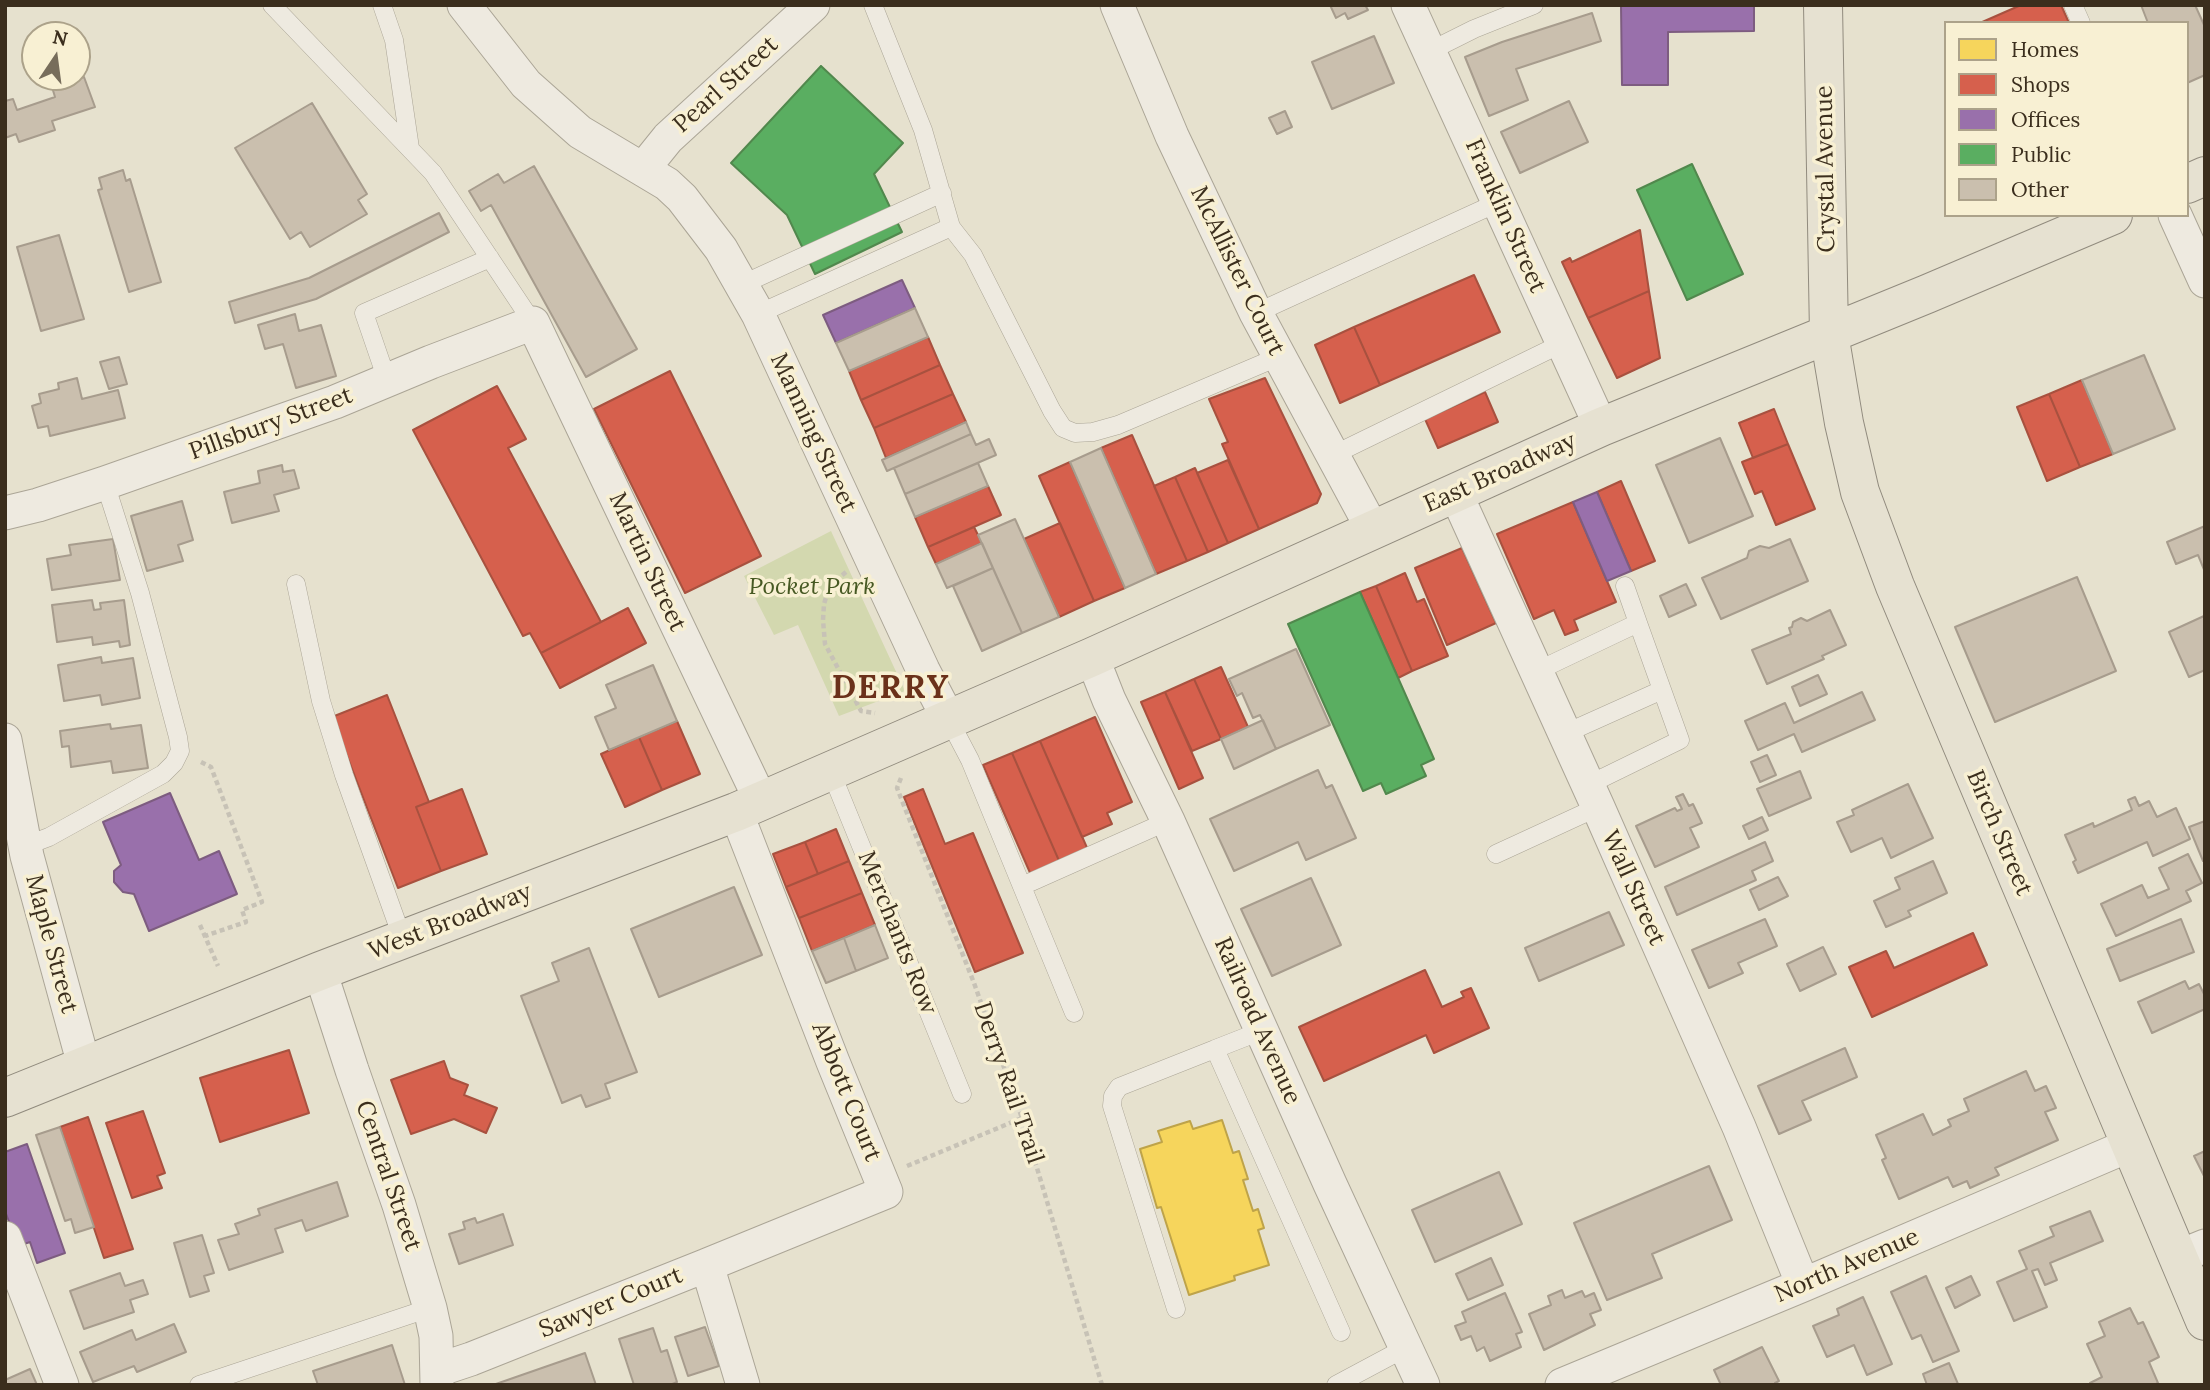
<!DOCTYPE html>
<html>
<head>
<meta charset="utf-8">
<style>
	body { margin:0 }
	#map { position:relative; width:2210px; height:1390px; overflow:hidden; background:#e6e1ce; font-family:Lora,serif }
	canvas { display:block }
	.frame { position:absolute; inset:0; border:7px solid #3b2e1d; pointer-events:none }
	.legend { position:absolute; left:1944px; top:21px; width:245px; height:196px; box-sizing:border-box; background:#f8f0d3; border:2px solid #aca28a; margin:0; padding:9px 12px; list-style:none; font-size:21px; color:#3b2e1d }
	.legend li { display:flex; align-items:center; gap:14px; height:35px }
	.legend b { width:35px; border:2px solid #aca28a }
	.north { position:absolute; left:21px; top:21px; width:70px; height:70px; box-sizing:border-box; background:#f8f0d3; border:2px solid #aca28a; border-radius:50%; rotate:13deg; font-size:19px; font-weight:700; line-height:28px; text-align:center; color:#3b2e1d }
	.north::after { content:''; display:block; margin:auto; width:24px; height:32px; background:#776d5b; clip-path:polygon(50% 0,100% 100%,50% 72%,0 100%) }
</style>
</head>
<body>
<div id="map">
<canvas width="2210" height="1390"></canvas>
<div class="frame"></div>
<ul class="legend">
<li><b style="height:19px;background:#f6d55c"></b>Homes</li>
<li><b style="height:19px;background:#d6604d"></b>Shops</li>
<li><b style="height:19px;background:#9970ab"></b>Offices</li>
<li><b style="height:19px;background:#5aae61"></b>Public</li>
<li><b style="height:19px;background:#cabfae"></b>Other</li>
</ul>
<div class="north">N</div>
</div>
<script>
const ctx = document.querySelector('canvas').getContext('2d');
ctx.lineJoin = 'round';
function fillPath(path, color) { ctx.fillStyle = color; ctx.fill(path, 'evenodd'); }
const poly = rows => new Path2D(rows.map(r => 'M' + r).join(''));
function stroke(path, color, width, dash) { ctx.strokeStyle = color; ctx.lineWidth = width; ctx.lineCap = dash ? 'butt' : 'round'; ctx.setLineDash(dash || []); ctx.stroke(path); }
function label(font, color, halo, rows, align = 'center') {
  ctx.font = font + ' Lora,serif'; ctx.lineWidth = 7; ctx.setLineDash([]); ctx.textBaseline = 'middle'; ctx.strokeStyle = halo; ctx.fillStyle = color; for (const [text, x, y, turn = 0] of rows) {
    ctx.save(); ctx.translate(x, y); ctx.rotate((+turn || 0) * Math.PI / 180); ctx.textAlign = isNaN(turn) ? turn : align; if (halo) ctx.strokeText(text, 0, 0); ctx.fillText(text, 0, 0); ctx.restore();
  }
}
const green = poly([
	[831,531,905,691,839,716,798,625,774,635,744,576]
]);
const homes = poly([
	[1222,1120,1233,1153,1239,1151,1248,1179,1243,1180,1253,1211,1258,1209,1264,1228,1258,1230,1269,1265,1234,1276,1235,1280,1189,1295,1161,1207,1157,1208,1140,1149,1162,1142,1158,1131,1190,1121,1193,1129,1222,1120]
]);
const shops = poly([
	[2021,5,2061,5,2069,23,1980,23,2021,5],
	[1640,230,1649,291,1588,318,1562,262,1570,258,1572,262,1640,230],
	[1474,275,1500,332,1380,385,1354,327,1474,275],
	[1649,291,1660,358,1617,378,1588,318,1649,291],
	[1354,327,1380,385,1340,403,1315,345,1354,327],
	[928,337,940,365,861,400,849,371,928,337],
	[940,365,953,394,874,428,861,400,940,365],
	[670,371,761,556,685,593,594,409,670,371],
	[1265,378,1321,494,1317,503,1259,529,1222,444,1228,442,1209,399,1265,378],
	[2082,380,2113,454,2080,467,2049,394,2082,380],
	[497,386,526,439,508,448,601,622,541,653,530,633,523,636,413,430,497,386],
	[1485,392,1498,422,1438,448,1425,419,1485,392],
	[953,394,966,422,886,458,874,428,953,394],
	[2049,394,2080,467,2047,481,2017,407,2049,394],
	[1774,409,1788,444,1753,458,1739,423,1774,409],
	[1132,435,1187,561,1156,574,1101,448,1132,435],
	[1788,444,1815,509,1776,525,1762,491,1755,494,1742,462,1788,444],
	[1228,460,1259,529,1228,543,1197,473,1228,460],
	[1070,462,1125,588,1094,601,1039,476,1070,462],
	[1195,468,1228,543,1208,552,1175,477,1195,468],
	[1175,477,1208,552,1187,561,1154,486,1175,477],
	[1621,481,1655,561,1631,571,1597,492,1621,481],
	[988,486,1001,515,928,547,915,517,988,486],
	[1573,502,1616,602,1574,620,1578,630,1565,635,1554,610,1534,619,1497,534,1573,502],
	[1060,523,1094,601,1059,617,1024,539,1060,523],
	[974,527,982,543,936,564,928,547,974,527],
	[1462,548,1496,623,1447,645,1415,568,1462,548],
	[1405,573,1417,602,1424,599,1448,656,1412,671,1376,586,1405,573],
	[1376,586,1412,671,1398,678,1360,592,1376,586],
	[628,608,646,643,560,688,541,653,628,608],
	[1221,667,1248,727,1221,739,1194,679,1221,667],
	[1194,679,1221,739,1192,751,1165,692,1194,679],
	[1165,692,1203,778,1179,789,1141,702,1165,692],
	[387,695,429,802,416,807,441,871,398,888,332,717,387,695],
	[1095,717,1132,802,1107,813,1112,824,1082,837,1040,741,1095,717],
	[677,721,700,774,662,790,639,737,677,721],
	[639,737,662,790,625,807,601,754,639,737],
	[1040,741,1088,850,1060,863,1012,753,1040,741],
	[1012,753,1060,863,1031,875,983,765,1012,753],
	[462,789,487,854,441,871,416,807,462,789],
	[923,789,945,844,973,833,1023,953,975,972,904,797,923,789],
	[836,829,849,861,818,874,805,842,836,829],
	[805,842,818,874,786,887,773,854,805,842],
	[849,861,862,893,799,918,786,887,849,861],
	[862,893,875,925,812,951,799,918,862,893],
	[1973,933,1987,965,1872,1017,1849,967,1886,951,1894,968,1973,933],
	[1425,970,1442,1007,1464,997,1461,992,1471,988,1489,1028,1434,1053,1426,1035,1324,1081,1299,1027,1425,970],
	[289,1050,309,1113,220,1142,200,1078,289,1050],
	[444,1061,450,1078,468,1085,464,1095,497,1108,486,1133,454,1119,411,1134,391,1080,444,1061],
	[143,1111,165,1173,157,1176,162,1188,132,1198,106,1123,143,1111],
	[88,1117,133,1249,104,1258,60,1127,88,1117]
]);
const offices = poly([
	[1621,5,1754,5,1754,31,1668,32,1668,85,1622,85,1621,5],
	[902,280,915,308,836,343,823,315,902,280],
	[1597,492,1631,571,1607,581,1573,502,1597,492],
	[170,793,199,860,219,851,237,894,149,931,134,894,123,892,114,882,114,871,121,865,103,822,170,793],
	[27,1144,65,1253,37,1263,30,1242,18,1246,5,1211,5,1152,27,1144]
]);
const public = poly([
	[821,66,903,143,874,174,902,232,815,274,787,215,731,163,821,66],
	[1692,164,1743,274,1687,300,1637,190,1692,164],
	[1360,592,1434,759,1421,765,1426,776,1386,794,1381,783,1363,791,1288,624,1360,592]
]);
const building = poly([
	[1330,5,1365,5,1368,10,1348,19,1345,13,1336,18,1330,5],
	[2141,5,2195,5,2205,27,2205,75,2187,83,2187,23,2148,23,2141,5],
	[1592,13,1601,41,1516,69,1528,100,1489,116,1465,57,1502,42,1592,13],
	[1374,36,1394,83,1332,109,1312,62,1374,36],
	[84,77,95,107,52,121,55,130,19,142,16,134,5,138,5,101,13,99,17,110,55,97,52,87,84,77],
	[1569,101,1588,142,1520,173,1501,132,1569,101],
	[312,103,367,194,358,200,367,214,310,247,301,232,290,239,235,148,312,103],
	[1285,111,1292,127,1277,134,1269,118,1285,111],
	[534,166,637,349,586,377,491,205,481,211,469,191,498,174,504,183,534,166],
	[123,170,126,181,130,179,161,282,129,292,98,190,102,189,99,178,123,170],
	[439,213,449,232,316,299,235,323,229,302,309,278,439,213],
	[59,235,84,319,41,331,17,247,59,235],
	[915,308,928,337,849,371,836,343,915,308],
	[295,314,299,331,321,325,336,376,296,388,283,344,265,349,258,325,295,314],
	[2144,355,2175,429,2113,454,2082,380,2144,355],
	[119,357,127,384,109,389,100,362,119,357],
	[77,378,82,399,118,390,125,418,50,436,48,426,38,428,32,406,41,403,39,394,59,389,58,383,77,378],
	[966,422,971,434,887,471,882,460,966,422],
	[971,434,976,445,989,439,996,455,905,494,894,468,971,434],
	[1720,438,1753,516,1689,543,1656,465,1720,438],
	[1101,448,1156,574,1125,588,1070,462,1101,448],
	[978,463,988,486,915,517,905,494,978,463],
	[282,465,283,472,294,470,299,488,274,495,279,511,232,523,224,492,260,483,258,471,282,465],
	[182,501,193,540,178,545,183,561,147,571,131,516,182,501],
	[1015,519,1059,617,1022,633,978,535,1015,519],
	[2205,526,2205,572,2198,555,2176,564,2167,542,2205,526],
	[113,539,120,580,52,590,47,559,71,555,69,545,113,539],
	[1790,539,1808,581,1721,619,1702,578,1747,558,1749,551,1760,546,1769,548,1790,539],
	[982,543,993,568,947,588,936,564,982,543],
	[993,568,1022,633,982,651,953,586,993,568],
	[2077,577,2116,671,1995,722,1955,627,2077,577],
	[1686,584,1696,605,1669,617,1660,596,1686,584],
	[92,600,94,610,101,609,100,603,124,600,130,645,120,647,119,641,93,645,92,637,57,642,52,605,92,600],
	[1830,610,1846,645,1822,656,1824,659,1767,684,1752,650,1791,634,1789,628,1792,627,1793,622,1801,618,1807,621,1830,610],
	[2204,616,2205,670,2189,677,2169,632,2204,616],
	[1296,649,1330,725,1276,749,1260,715,1253,718,1242,693,1237,696,1229,679,1296,649],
	[101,657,102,663,133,658,140,698,102,705,100,695,64,701,58,665,101,657],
	[653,665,677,721,609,750,595,717,616,708,606,685,653,665],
	[1818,675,1827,694,1800,706,1792,687,1818,675],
	[1862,692,1875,720,1802,752,1794,734,1758,750,1745,721,1785,703,1794,723,1862,692],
	[1263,720,1276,749,1234,769,1221,739,1263,720],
	[110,724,111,729,141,725,148,768,113,773,111,761,71,767,69,746,62,747,60,731,110,724],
	[1767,755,1776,775,1760,782,1751,762,1767,755],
	[1318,770,1326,788,1332,785,1356,838,1306,860,1298,842,1234,871,1210,819,1318,770],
	[1800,771,1811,798,1769,816,1757,789,1800,771],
	[1908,784,1933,838,1891,858,1882,838,1851,852,1837,822,1854,815,1852,810,1908,784],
	[1683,794,1689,806,1693,804,1702,823,1690,828,1699,847,1655,867,1636,826,1675,808,1677,811,1682,809,1676,797,1683,794],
	[2135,797,2139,806,2149,801,2157,817,2176,808,2190,839,2153,856,2147,842,2078,873,2073,862,2076,860,2065,835,2093,823,2094,827,2132,810,2128,800,2135,797],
	[1762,817,1768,830,1749,839,1743,826,1762,817],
	[2205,821,2205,860,2203,861,2189,827,2205,821],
	[1765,842,1773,861,1752,871,1756,880,1677,915,1665,887,1765,842],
	[2188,854,2202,883,2186,891,2191,901,2116,936,2101,904,2142,885,2148,898,2169,889,2159,868,2188,854],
	[1933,861,1947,893,1908,911,1911,916,1886,927,1874,901,1900,889,1895,878,1933,861],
	[1778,877,1788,896,1759,910,1750,890,1778,877],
	[1311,878,1341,945,1272,976,1241,909,1311,878],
	[734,887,762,955,659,997,631,929,734,887],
	[1609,912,1624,945,1539,981,1525,948,1609,912],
	[1765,919,1777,946,1738,963,1743,973,1709,988,1692,950,1765,919],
	[2181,919,2194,952,2120,981,2107,949,2181,919],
	[875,925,888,958,856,971,844,938,875,925],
	[844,938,856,971,826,983,812,951,844,938],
	[1823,947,1836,974,1800,991,1787,964,1823,947],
	[589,948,637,1072,605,1084,610,1098,586,1107,581,1095,562,1103,521,996,559,981,552,963,589,948],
	[2185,981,2189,989,2199,984,2205,996,2205,1009,2152,1033,2138,1002,2185,981],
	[1845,1048,1857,1077,1802,1101,1811,1120,1779,1134,1758,1086,1845,1048],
	[2026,1071,2035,1091,2046,1086,2056,1108,2045,1112,2058,1140,1995,1168,1999,1175,1970,1188,1967,1181,1953,1187,1948,1177,1899,1199,1882,1160,1886,1158,1876,1135,1923,1114,1933,1135,1951,1126,1948,1120,1969,1111,1964,1099,2026,1071],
	[60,1127,94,1227,75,1233,71,1219,65,1221,36,1135,60,1127],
	[2205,1151,2205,1178,2194,1156,2205,1151],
	[1709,1166,1732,1220,1652,1254,1662,1278,1607,1300,1574,1223,1709,1166],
	[1499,1172,1522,1224,1435,1262,1412,1210,1499,1172],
	[337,1182,348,1216,306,1231,302,1220,275,1229,283,1252,229,1270,218,1240,239,1234,235,1224,260,1215,258,1209,337,1182],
	[2090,1211,2103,1241,2050,1263,2057,1280,2045,1285,2038,1269,2032,1271,2047,1307,2014,1321,1997,1282,2027,1269,2019,1251,2054,1236,2050,1227,2090,1211],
	[503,1214,513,1245,459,1264,449,1234,465,1229,463,1222,475,1218,477,1223,503,1214],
	[202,1235,214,1273,204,1276,209,1291,190,1297,174,1243,202,1235],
	[1491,1258,1503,1285,1468,1300,1456,1274,1491,1258],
	[120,1273,125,1286,143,1280,148,1294,130,1300,134,1312,84,1329,70,1291,120,1273],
	[1926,1276,1959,1351,1933,1362,1921,1335,1912,1339,1891,1292,1926,1276],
	[1971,1276,1980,1295,1955,1308,1946,1288,1971,1276],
	[1562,1290,1565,1298,1582,1291,1585,1297,1594,1293,1601,1310,1590,1314,1595,1325,1544,1350,1529,1314,1551,1305,1548,1296,1562,1290],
	[1505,1293,1522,1332,1516,1334,1521,1347,1490,1361,1484,1347,1477,1351,1471,1336,1461,1340,1455,1326,1466,1322,1462,1312,1505,1293],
	[1863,1297,1892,1364,1867,1375,1854,1345,1827,1357,1813,1326,1839,1315,1837,1309,1863,1297],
	[2130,1308,2138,1324,2143,1322,2159,1357,2149,1362,2158,1383,2154,1385,2091,1385,2090,1383,2102,1377,2087,1344,2105,1336,2099,1322,2130,1308],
	[174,1324,186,1352,137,1372,134,1366,93,1382,80,1352,132,1330,136,1340,174,1324],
	[705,1327,719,1366,688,1376,675,1337,705,1327],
	[653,1328,661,1352,667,1350,677,1382,670,1385,634,1385,619,1339,653,1328],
	[392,1345,405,1385,318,1385,313,1371,392,1345],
	[1762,1347,1779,1381,1775,1383,1776,1385,1721,1385,1714,1370,1762,1347],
	[585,1353,596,1385,493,1385,585,1353],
	[1949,1363,1958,1384,1927,1385,1923,1374,1949,1363],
	[30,1369,37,1385,5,1385,5,1380,30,1369]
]);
const path = poly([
	[846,572,834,582,828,591,824,604,823,620,825,644,861,711,875,713],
	[201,762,211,767,262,902,242,910,246,922,205,936],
	[901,778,897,788,974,983,1022,1118,1102,1385],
	[200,925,218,966],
	[907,1166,1022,1118]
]);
const lane = poly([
	[272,5,433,173,533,323],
	[382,5,394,40,410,148],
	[2073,5,2081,23],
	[1430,51,1474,29,1534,5],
	[951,227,973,255,1052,411,1063,428,1075,433,1093,432,1118,425,1278,357],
	[741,285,942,193],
	[1256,313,1499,202],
	[758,314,951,227,923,130,873,5],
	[387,380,364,313,490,258],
	[1333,455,1563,343],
	[296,584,321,701,344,775,403,940],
	[1625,586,1638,623],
	[1535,672,1638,623,1680,740,1588,785],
	[949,720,970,760,1074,1013],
	[1564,734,1662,690],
	[831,772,962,1094],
	[25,846,49,837,163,774,174,763,180,751,178,737,140,593,105,483],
	[1496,854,1598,807],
	[1022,886,1168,821],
	[1261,1031,1215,1049,1341,1332],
	[1176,1309,1112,1106,1113,1096,1119,1087,1215,1049],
	[199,1385,430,1308],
	[1336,1385,1407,1347]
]);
const street = poly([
	[464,5,526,84,580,132,667,184,682,198,721,249,758,314,923,670,949,720],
	[1117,5,1172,136,1256,313,1373,530],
	[1408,5,1601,427],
	[643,169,668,138,813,5],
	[2175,215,2205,281],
	[1456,494,1598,807,1739,1127,1803,1285],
	[5,513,38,505,105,483,335,402,431,362,533,323,761,801],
	[1092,657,1109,700,1168,821,1330,1184,1423,1385],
	[5,740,27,856,84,1065],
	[320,971,352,1070,399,1205,430,1308,436,1336,437,1385],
	[5,1238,62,1385],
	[2178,1257,2205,1246],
	[707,1265,886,1192,833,1062,736,812],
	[438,1370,471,1359,707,1265,743,1385],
	[1562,1385,1803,1285,2130,1145]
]);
const primary = poly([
	[1823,5,1829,334,1844,423,1860,492,1895,586,2205,1321],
	[2187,184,2205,176],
	[5,1098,320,971,736,812,1092,657,1601,427,1927,294,2113,215]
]);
const streetNames = [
	["Pearl Street",726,85,-42],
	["Crystal Avenue",1826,169,-91],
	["Franklin Street",1505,216,66],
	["McAllister Court",1237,271,64],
	["Pillsbury Street",271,424,-20],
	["Manning Street",813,433,65],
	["East Broadway",1500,473,-24],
	["Martin Street",647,562,65],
	["Birch Street",1999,833,67],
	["Wall Street",1633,888,66],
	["West Broadway",450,922,-21],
	["Merchants Row",897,933,68],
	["Maple Street",51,944,75],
	["Railroad Avenue",1257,1021,66],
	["Derry Rail Trail",1008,1083,71],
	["Abbott Court",846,1092,68],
	["Central Street",388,1176,71],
	["North Avenue",1847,1266,-23],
	["Sawyer Court",611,1303,-22]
];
const parkNames = [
	["Pocket Park",812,587]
];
const districtNames = [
	["DERRY",891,689]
];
fillPath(green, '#d3d8af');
fillPath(homes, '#f6d55c');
stroke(homes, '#bea349', 2);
fillPath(shops, '#d6604d');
stroke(shops, '#a8513f', 2);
fillPath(offices, '#9970ab');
stroke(offices, '#7d5c80', 2);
fillPath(public, '#5aae61');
stroke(public, '#51884d', 2);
fillPath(building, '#cabfae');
stroke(building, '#a79c8d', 2);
stroke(lane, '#aba596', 19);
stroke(street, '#aba596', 35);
stroke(primary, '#918b7e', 40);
stroke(path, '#c7c2b6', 4.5, [5, 3.5]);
stroke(lane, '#eeeae0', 18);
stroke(street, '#eeeae0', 33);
stroke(primary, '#e6e1d1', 38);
label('24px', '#3b2e1d', '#f8f0d3', streetNames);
label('italic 24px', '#475923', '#f8f0d3', parkNames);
ctx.letterSpacing = '2px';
label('bold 32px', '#6b311a', '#f8f0d3', districtNames);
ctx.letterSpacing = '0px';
</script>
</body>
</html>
